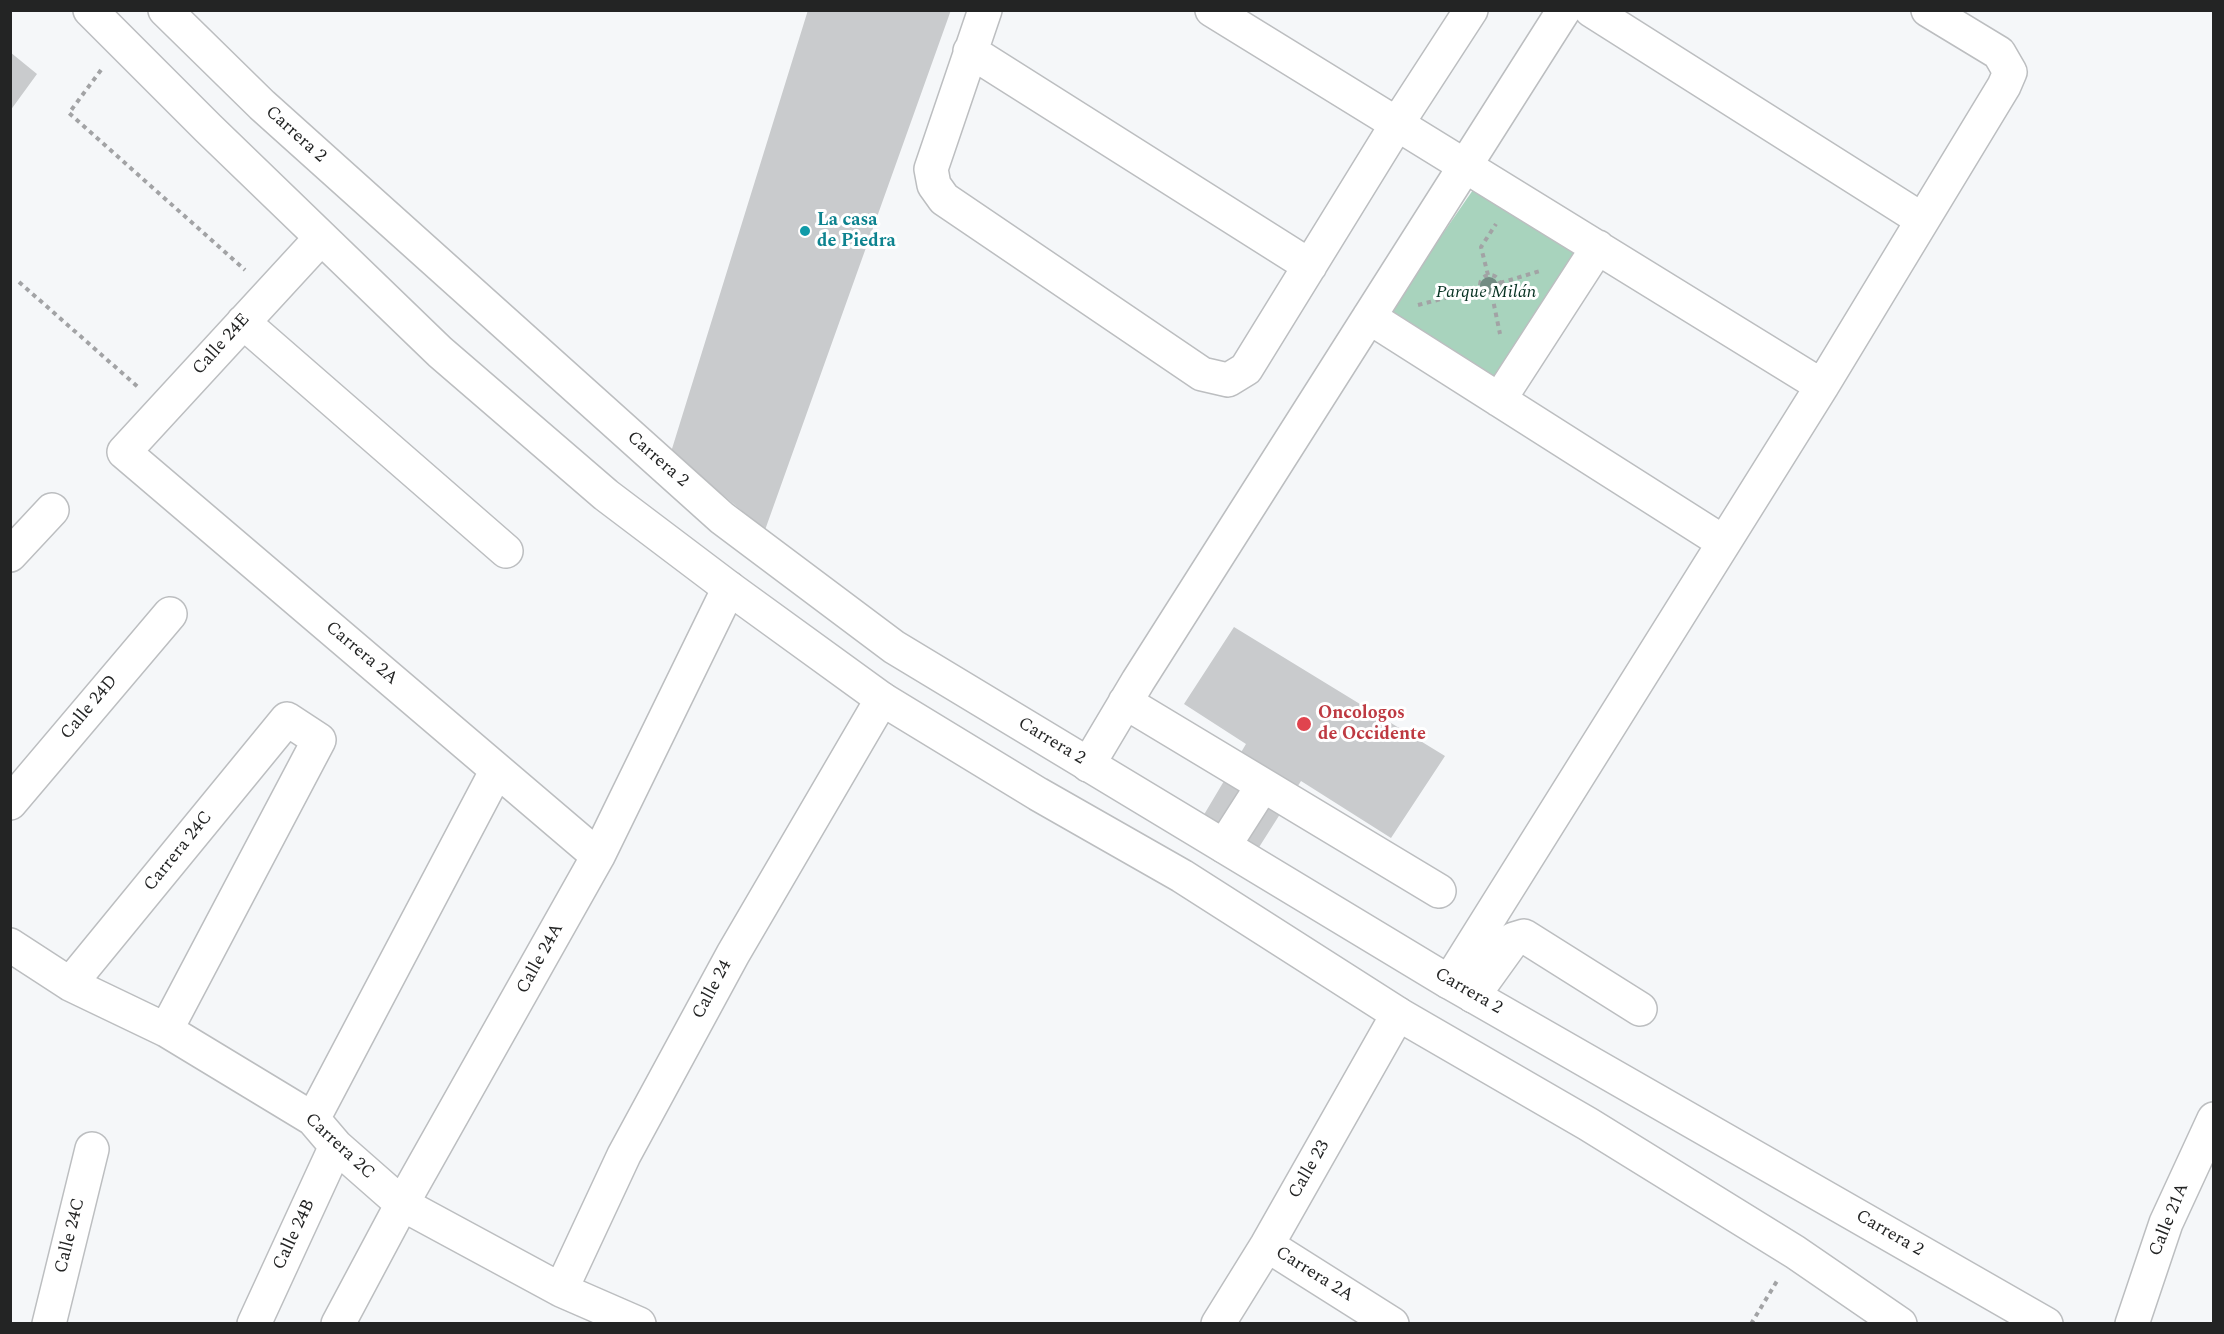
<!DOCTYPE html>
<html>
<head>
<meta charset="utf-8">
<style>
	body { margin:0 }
	#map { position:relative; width:2224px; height:1334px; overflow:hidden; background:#f5f7f9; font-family:Spectral,serif }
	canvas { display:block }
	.frame { position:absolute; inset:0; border:12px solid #232424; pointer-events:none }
</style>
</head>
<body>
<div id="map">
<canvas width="2224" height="1334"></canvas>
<div class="frame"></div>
</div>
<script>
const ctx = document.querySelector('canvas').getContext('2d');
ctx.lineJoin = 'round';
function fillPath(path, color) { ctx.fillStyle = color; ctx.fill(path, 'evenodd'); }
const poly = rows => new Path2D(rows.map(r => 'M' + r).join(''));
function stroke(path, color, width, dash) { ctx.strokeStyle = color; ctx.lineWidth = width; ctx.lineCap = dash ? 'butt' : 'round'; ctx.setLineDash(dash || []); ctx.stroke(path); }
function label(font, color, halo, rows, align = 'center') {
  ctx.font = font + ' Spectral,serif'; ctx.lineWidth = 6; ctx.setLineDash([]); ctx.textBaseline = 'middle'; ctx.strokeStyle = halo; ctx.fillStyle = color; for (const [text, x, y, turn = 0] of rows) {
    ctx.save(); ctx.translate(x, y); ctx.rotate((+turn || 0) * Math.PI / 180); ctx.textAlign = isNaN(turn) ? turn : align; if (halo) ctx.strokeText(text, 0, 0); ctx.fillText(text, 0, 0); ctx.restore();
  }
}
const green = poly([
	[1475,187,1592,257,1506,391,1388,313]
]);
const building = poly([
	[808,10,951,10,765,530,671,452],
	[10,52,37,74,10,111],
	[1234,627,1445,756,1391,838,1301,781,1256,852,1202,818,1246,744,1184,704]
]);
const path = poly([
	[101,70,69,113,245,270],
	[1488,275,1481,247,1496,224],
	'1480 285a10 10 0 1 1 20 0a10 10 0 1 1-20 0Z',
	[19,282,138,387],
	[1500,283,1540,271],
	[1492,295,1500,334],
	[1418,305,1480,289],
	[1751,1324,1777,1281]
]);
const minor = poly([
	[985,10,931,169,934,185,944,199,1202,374,1228,380,1246,369,1397,124,1471,10],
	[1212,10,1822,386],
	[1591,10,1921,219],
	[970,51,1310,266],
	[321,238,124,452,598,856],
	[1369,317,1723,542],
	[243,322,506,551],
	[1499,400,1598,247],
	[10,555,52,510],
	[1125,702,1439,891],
	[1088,765,1138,681,1564,10],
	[10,803,170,614],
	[1224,846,1263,785],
	[10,945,70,984,166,1030,313,1119,336,1146,402,1204,561,1290,639,1324],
	[1449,982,1822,386,2004,86,2010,72,1999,53,1928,10],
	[70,984,287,719,319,740,166,1030],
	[1473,996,1514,939,1524,936,1640,1009],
	[313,1119,497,770],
	[1267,1245,1392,1324],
	[561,1290,624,1155,733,954,882,699],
	[49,1324,92,1149],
	[254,1324,336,1146],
	[338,1324,402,1204,598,856,729,588],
	[1218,1324,1267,1245,1398,1014],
	[2132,1324,2166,1223,2214,1119]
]);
const major = poly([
	[90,10,208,128,440,352,606,495,729,588,882,699,1038,794,1182,876,1398,1014,1588,1124,1795,1252,1900,1324],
	[165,10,262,105,722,518,894,647,1449,982,2046,1324]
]);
const trees = [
	[1489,286]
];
const markers = [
	[805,231,6,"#0f9aa8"],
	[1304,724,8,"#e0444e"]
];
const streetNames = [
	["Carrera 2",295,135,42],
	["Calle 24E",222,345,-48],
	["Carrera 2",657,460,41],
	["Carrera 2A",361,654,40],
	["Calle 24D",90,708,-50],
	["Carrera 2",1051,742,31],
	["Carrera 24C",179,852,-51],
	["Calle 24A",541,959,-61],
	["Calle 24",713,990,-62],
	["Carrera 2",1468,992,30],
	["Carrera 2C",339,1147,43],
	["Calle 23",1310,1170,-60],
	["Calle 21A",2170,1220,-68],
	["Carrera 2",1889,1234,30],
	["Calle 24B",295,1235,-65],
	["Calle 24C",71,1236,-76],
	["Carrera 2A",1314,1275,32]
];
const cultureNames = [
	["La casa",817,221],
	["de Piedra",817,242]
];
const parkNames = [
	["Parque Milán",1486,293]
];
const healthNames = [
	["Oncologos",1318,714],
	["de Occidente",1318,735]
];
fillPath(green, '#a8d3bd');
fillPath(building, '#c9cbcd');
stroke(minor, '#bcbec0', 36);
stroke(major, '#bcbec0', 36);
stroke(path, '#a2a3a5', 4, [4.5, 4.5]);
stroke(minor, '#fff', 33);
stroke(major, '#fff', 33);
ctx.fillStyle = '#738b83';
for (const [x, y] of trees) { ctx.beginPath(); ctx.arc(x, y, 9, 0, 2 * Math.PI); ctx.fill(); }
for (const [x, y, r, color] of markers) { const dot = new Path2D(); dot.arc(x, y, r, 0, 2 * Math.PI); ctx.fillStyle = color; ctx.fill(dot); stroke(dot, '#fff', 2); }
label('18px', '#232424', '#fff', streetNames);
label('bold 18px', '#0d838f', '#fff', cultureNames, 'left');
label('italic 18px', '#083323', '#fff', parkNames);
label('bold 18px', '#be3a42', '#fff', healthNames, 'left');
</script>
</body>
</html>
